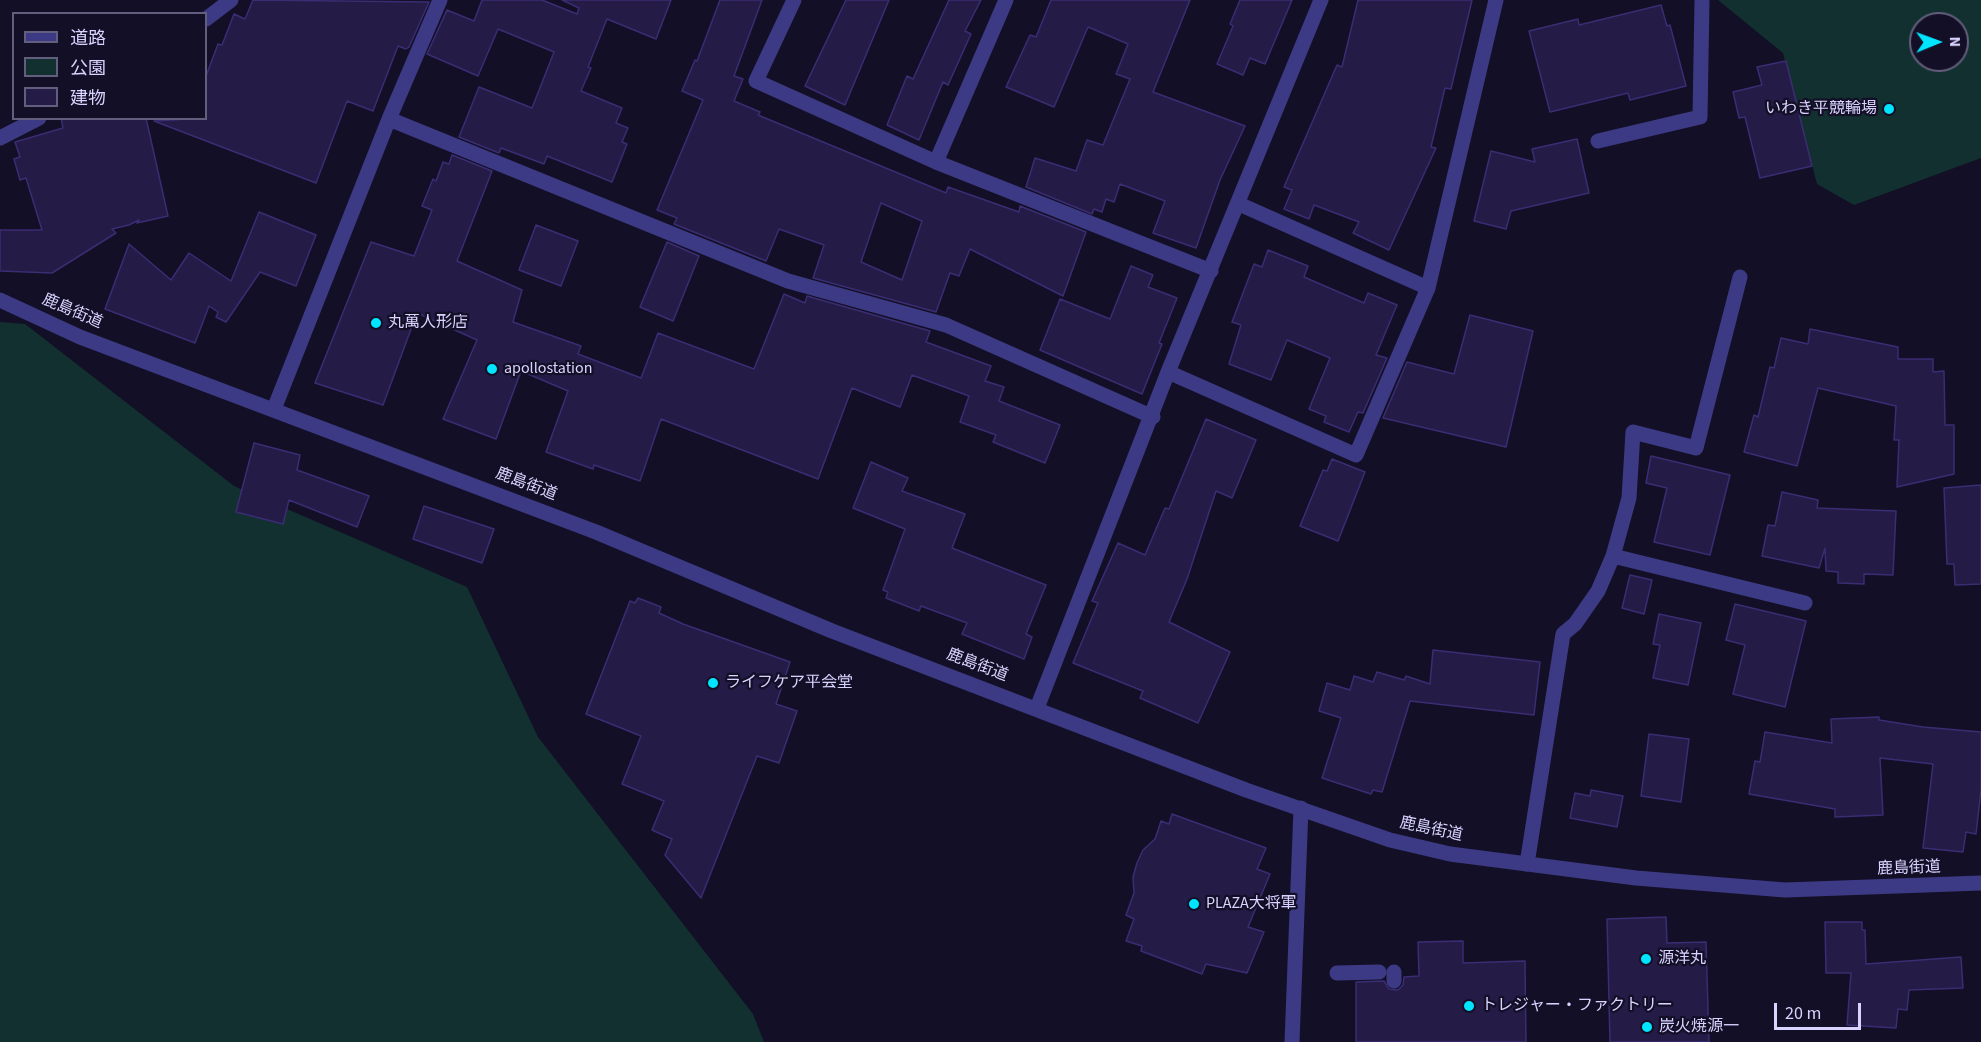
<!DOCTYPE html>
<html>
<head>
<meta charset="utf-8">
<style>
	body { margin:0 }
	#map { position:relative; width:1981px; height:1042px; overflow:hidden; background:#130f26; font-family:"Source Sans 3","Noto Sans JP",sans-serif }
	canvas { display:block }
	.legend { position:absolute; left:12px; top:12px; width:195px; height:108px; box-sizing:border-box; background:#130f26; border:2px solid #625e7d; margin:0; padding:8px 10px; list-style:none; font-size:18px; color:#d9d4ff }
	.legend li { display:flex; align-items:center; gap:12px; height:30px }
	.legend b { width:30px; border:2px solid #625e7d }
	.north { position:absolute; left:1909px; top:12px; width:60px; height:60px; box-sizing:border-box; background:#130f26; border:2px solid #625e7d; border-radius:50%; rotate:89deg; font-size:16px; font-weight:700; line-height:24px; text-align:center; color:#d9d4ff }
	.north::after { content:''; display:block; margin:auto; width:21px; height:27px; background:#00e5ff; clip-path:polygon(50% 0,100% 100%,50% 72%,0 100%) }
	.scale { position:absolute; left:1774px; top:1003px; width:87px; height:27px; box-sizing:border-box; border:3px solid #d9d4ff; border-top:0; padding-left:8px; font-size:18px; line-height:21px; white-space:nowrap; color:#d9d4ff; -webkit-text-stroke:4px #130f26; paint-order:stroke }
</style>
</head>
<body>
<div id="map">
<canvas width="1981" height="1042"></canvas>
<ul class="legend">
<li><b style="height:8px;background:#3d3a85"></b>道路</li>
<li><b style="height:16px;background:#12302f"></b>公園</li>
<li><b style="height:16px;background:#241b47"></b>建物</li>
</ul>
<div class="north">N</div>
<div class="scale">20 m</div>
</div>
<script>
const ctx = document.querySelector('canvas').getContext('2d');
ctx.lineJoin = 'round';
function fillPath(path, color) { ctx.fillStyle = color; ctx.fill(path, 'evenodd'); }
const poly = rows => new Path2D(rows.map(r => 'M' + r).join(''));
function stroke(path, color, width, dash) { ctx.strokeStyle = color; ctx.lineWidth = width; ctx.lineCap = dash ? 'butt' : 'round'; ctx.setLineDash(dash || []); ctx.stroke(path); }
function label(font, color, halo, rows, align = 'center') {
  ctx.font = font + ' "Source Sans 3","Noto Sans JP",sans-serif'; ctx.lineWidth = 4.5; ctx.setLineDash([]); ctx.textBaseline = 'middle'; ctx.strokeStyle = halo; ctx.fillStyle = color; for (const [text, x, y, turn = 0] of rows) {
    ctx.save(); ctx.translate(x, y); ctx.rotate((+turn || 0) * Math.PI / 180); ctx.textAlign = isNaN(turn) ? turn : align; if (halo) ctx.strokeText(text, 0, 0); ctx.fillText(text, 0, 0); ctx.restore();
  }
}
const green = poly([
	[1718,0,1981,0,1981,158,1854,205,1817,184,1783,53],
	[1921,24,1957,24,1957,60,1921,60],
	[0,322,25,324,234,486,467,587,538,737,753,1014,764,1042,0,1042]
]);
const building = poly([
	[253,0,429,2,409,47,406,49,398,46,373,111,347,101,316,183,154,121,206,118,206,76,218,44,222,45,234,14,245,19,253,0],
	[482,0,542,0,577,14,579,8,562,0,671,0,656,39,607,19,588,67,591,68,581,91,622,108,616,123,628,128,622,142,627,144,612,182,547,156,544,164,501,148,499,153,459,137,479,87,532,108,554,52,498,29,478,76,427,54,447,10,474,21,482,0],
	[720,0,762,0,734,76,743,79,734,101,760,112,758,115,946,193,948,187,1019,212,1020,206,1086,232,1063,296,970,249,959,276,950,273,936,312,813,278,824,245,779,229,766,261,674,224,677,218,657,210,703,100,682,91,695,60,697,61,720,0],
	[881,203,922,221,902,280,861,262,881,203],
	[846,0,889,0,845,105,805,86,846,0],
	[949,0,981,0,965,31,971,34,948,85,943,82,919,140,887,125,907,76,913,79,949,0],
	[1051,0,1190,0,1153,92,1245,126,1220,180,1196,248,1153,233,1165,201,1120,184,1114,202,1106,199,1102,212,1094,209,1092,214,1026,187,1035,158,1076,171,1087,140,1103,145,1130,79,1116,74,1128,44,1088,27,1054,107,1006,87,1030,35,1036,37,1051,0],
	[1240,0,1292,0,1265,64,1250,58,1243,75,1217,64,1233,26,1230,24,1240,0],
	[1358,0,1472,0,1451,89,1445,88,1431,147,1436,148,1389,250,1353,233,1359,222,1314,205,1309,219,1284,209,1292,190,1284,187,1337,65,1342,67,1358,0],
	[1661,5,1667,26,1670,25,1686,86,1630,100,1628,93,1550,112,1529,31,1578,19,1579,25,1661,5],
	[1786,61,1812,166,1760,178,1745,117,1739,118,1733,92,1762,85,1757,67,1786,61],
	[61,118,146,118,168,216,137,223,139,220,129,225,112,229,116,233,52,273,0,271,0,230,42,230,26,178,20,180,14,159,20,157,15,142,63,128,61,118],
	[1577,139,1589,193,1511,211,1506,229,1474,221,1491,151,1535,162,1532,149,1577,139],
	[452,155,492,171,457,261,522,290,513,322,581,346,578,354,641,378,658,333,754,369,784,294,805,303,807,296,930,331,926,342,991,366,985,381,1004,387,999,401,1060,425,1045,463,993,442,996,435,960,422,969,396,912,375,900,407,852,388,818,479,661,419,640,481,594,465,593,469,546,452,568,391,521,371,496,439,443,419,477,340,417,313,383,405,315,383,371,242,414,256,432,210,422,206,433,179,436,181,443,162,449,164,452,155],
	[259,212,316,235,296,286,260,272,226,322,216,317,218,312,209,306,195,343,105,309,129,244,171,280,189,253,231,281,259,212],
	[536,225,578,241,561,286,519,270,536,225],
	[667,242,699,256,673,321,640,307,667,242],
	[1268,250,1308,266,1304,277,1364,303,1368,293,1397,305,1376,355,1387,358,1363,413,1358,412,1349,432,1324,422,1326,416,1309,409,1330,358,1287,340,1271,380,1229,364,1241,325,1232,322,1254,264,1262,267,1268,250],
	[1131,266,1153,275,1148,287,1177,298,1159,343,1162,344,1142,394,1040,350,1060,299,1110,319,1131,266],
	[1470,315,1533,331,1506,447,1383,418,1407,362,1454,374,1470,315],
	[1810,329,1898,347,1898,359,1933,359,1933,372,1944,371,1945,425,1954,425,1954,474,1897,487,1899,440,1894,440,1896,406,1818,388,1797,466,1744,452,1754,415,1758,417,1770,367,1774,368,1781,338,1808,344,1810,329],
	[1206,419,1256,440,1232,498,1216,491,1187,579,1169,622,1230,652,1198,723,1140,698,1143,691,1073,663,1098,603,1092,601,1118,543,1145,555,1165,508,1169,509,1206,419],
	[254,443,300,455,297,470,369,496,357,527,289,500,283,524,236,512,254,443],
	[1651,456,1730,475,1710,555,1654,542,1667,488,1646,483,1651,456],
	[1332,459,1365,472,1338,541,1300,526,1323,470,1327,471,1332,459],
	[871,462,908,478,902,491,965,514,952,548,1046,585,1026,634,1032,637,1024,659,962,634,967,623,921,606,919,611,886,598,888,592,883,590,905,529,853,508,871,462],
	[1981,485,1981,584,1955,585,1954,564,1947,564,1944,488,1981,485],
	[1782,492,1818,500,1817,508,1896,511,1893,575,1864,574,1864,584,1838,583,1838,572,1826,571,1825,548,1819,568,1762,556,1768,525,1775,526,1782,492],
	[424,506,494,529,482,563,413,539,424,506],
	[1630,575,1652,580,1644,614,1622,608,1630,575],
	[638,598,661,607,659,613,683,624,790,662,776,704,797,711,779,763,757,756,701,898,665,855,672,839,652,830,664,801,622,784,641,736,586,714,630,601,635,603,638,598],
	[1735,604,1806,621,1785,707,1733,694,1745,645,1726,640,1735,604],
	[1659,614,1701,623,1688,685,1653,678,1660,645,1653,644,1659,614],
	[1433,650,1540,662,1534,715,1410,701,1382,792,1373,790,1371,794,1322,778,1341,718,1319,711,1327,683,1350,690,1354,676,1373,682,1377,672,1404,680,1406,676,1430,684,1433,650],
	[1879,717,1879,720,1923,727,1981,732,1981,790,1976,834,1966,832,1963,852,1923,848,1933,764,1880,758,1883,815,1835,817,1835,809,1749,794,1755,761,1760,762,1765,732,1832,743,1831,719,1879,717],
	[1649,734,1689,739,1681,802,1641,796,1649,734],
	[1591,790,1623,796,1617,827,1570,818,1575,793,1590,796,1591,790],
	[1172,814,1266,848,1257,869,1270,874,1248,927,1264,932,1247,973,1206,964,1202,974,1141,951,1142,946,1126,941,1134,919,1126,915,1134,893,1133,877,1137,863,1143,850,1155,839,1161,821,1169,824,1172,814],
	[1666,917,1667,943,1706,942,1709,1042,1610,1042,1607,919,1666,917],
	[1825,922,1862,922,1862,930,1865,930,1866,964,1961,957,1963,988,1909,990,1907,1010,1898,1009,1896,1028,1847,1025,1851,973,1826,973,1825,922],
	[1463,941,1463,963,1525,961,1526,1042,1356,1042,1356,982,1384,981,1389,989,1398,990,1403,985,1404,977,1419,976,1418,942,1463,941]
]);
const pedestrian = poly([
	[1394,972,1394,981],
	[1337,973,1379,972]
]);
const minor = poly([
	[794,0,756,81,936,162,1211,271],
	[206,19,231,0],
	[389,119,788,281,946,325,1153,417],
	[0,138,39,118],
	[1598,141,1700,117,1702,0],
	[936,162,1006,0],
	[1239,204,1428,288],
	[1168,372,1356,455,1428,288,1496,0],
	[274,409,389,119,440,0],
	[1613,556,1805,603],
	[1037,708,1168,372,1321,0],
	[1527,864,1563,634,1575,624,1598,591,1613,556,1629,498,1633,432,1696,448,1740,277],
	[1292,1042,1301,808]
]);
const tertiary = poly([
	[0,300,80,337,596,532,832,631,1246,790,1390,840,1450,854,1636,878,1785,890,1981,883]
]);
const markers = [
	[1889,109,6,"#00e5ff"],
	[376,323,6,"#00e5ff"],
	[492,369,6,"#00e5ff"],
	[713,683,6,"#00e5ff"],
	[1194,904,6,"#00e5ff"],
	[1646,959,6,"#00e5ff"],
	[1469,1006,6,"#00e5ff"],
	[1647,1027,6,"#00e5ff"]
];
const poiNames = [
	["いわき平競輪場",1877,109,"right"],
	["丸萬人形店",388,323],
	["apollostation",504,369],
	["ライフケア平会堂",725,683],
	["PLAZA大将軍",1206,904],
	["源洋丸",1658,959],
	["トレジャー・ファクトリー",1481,1006],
	["炭火焼源一",1659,1027]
];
const streetNames = [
	["鹿島街道",72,312,23],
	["鹿島街道",526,485,21],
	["鹿島街道",977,666,21],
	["鹿島街道",1431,830,12],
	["鹿島街道",1909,869,-2]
];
fillPath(green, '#12302f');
fillPath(building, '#241b47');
stroke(building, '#3b2d73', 1.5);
stroke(pedestrian, '#3d3a85', 15);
stroke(minor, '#3d3a85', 15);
stroke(tertiary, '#3d3a85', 15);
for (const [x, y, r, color] of markers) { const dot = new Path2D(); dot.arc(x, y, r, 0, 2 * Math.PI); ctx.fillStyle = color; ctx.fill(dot); stroke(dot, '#130f26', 2); }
label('16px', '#d9d4ff', '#130f26', poiNames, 'left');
label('16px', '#d9d4ff', '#130f26', streetNames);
</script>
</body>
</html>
